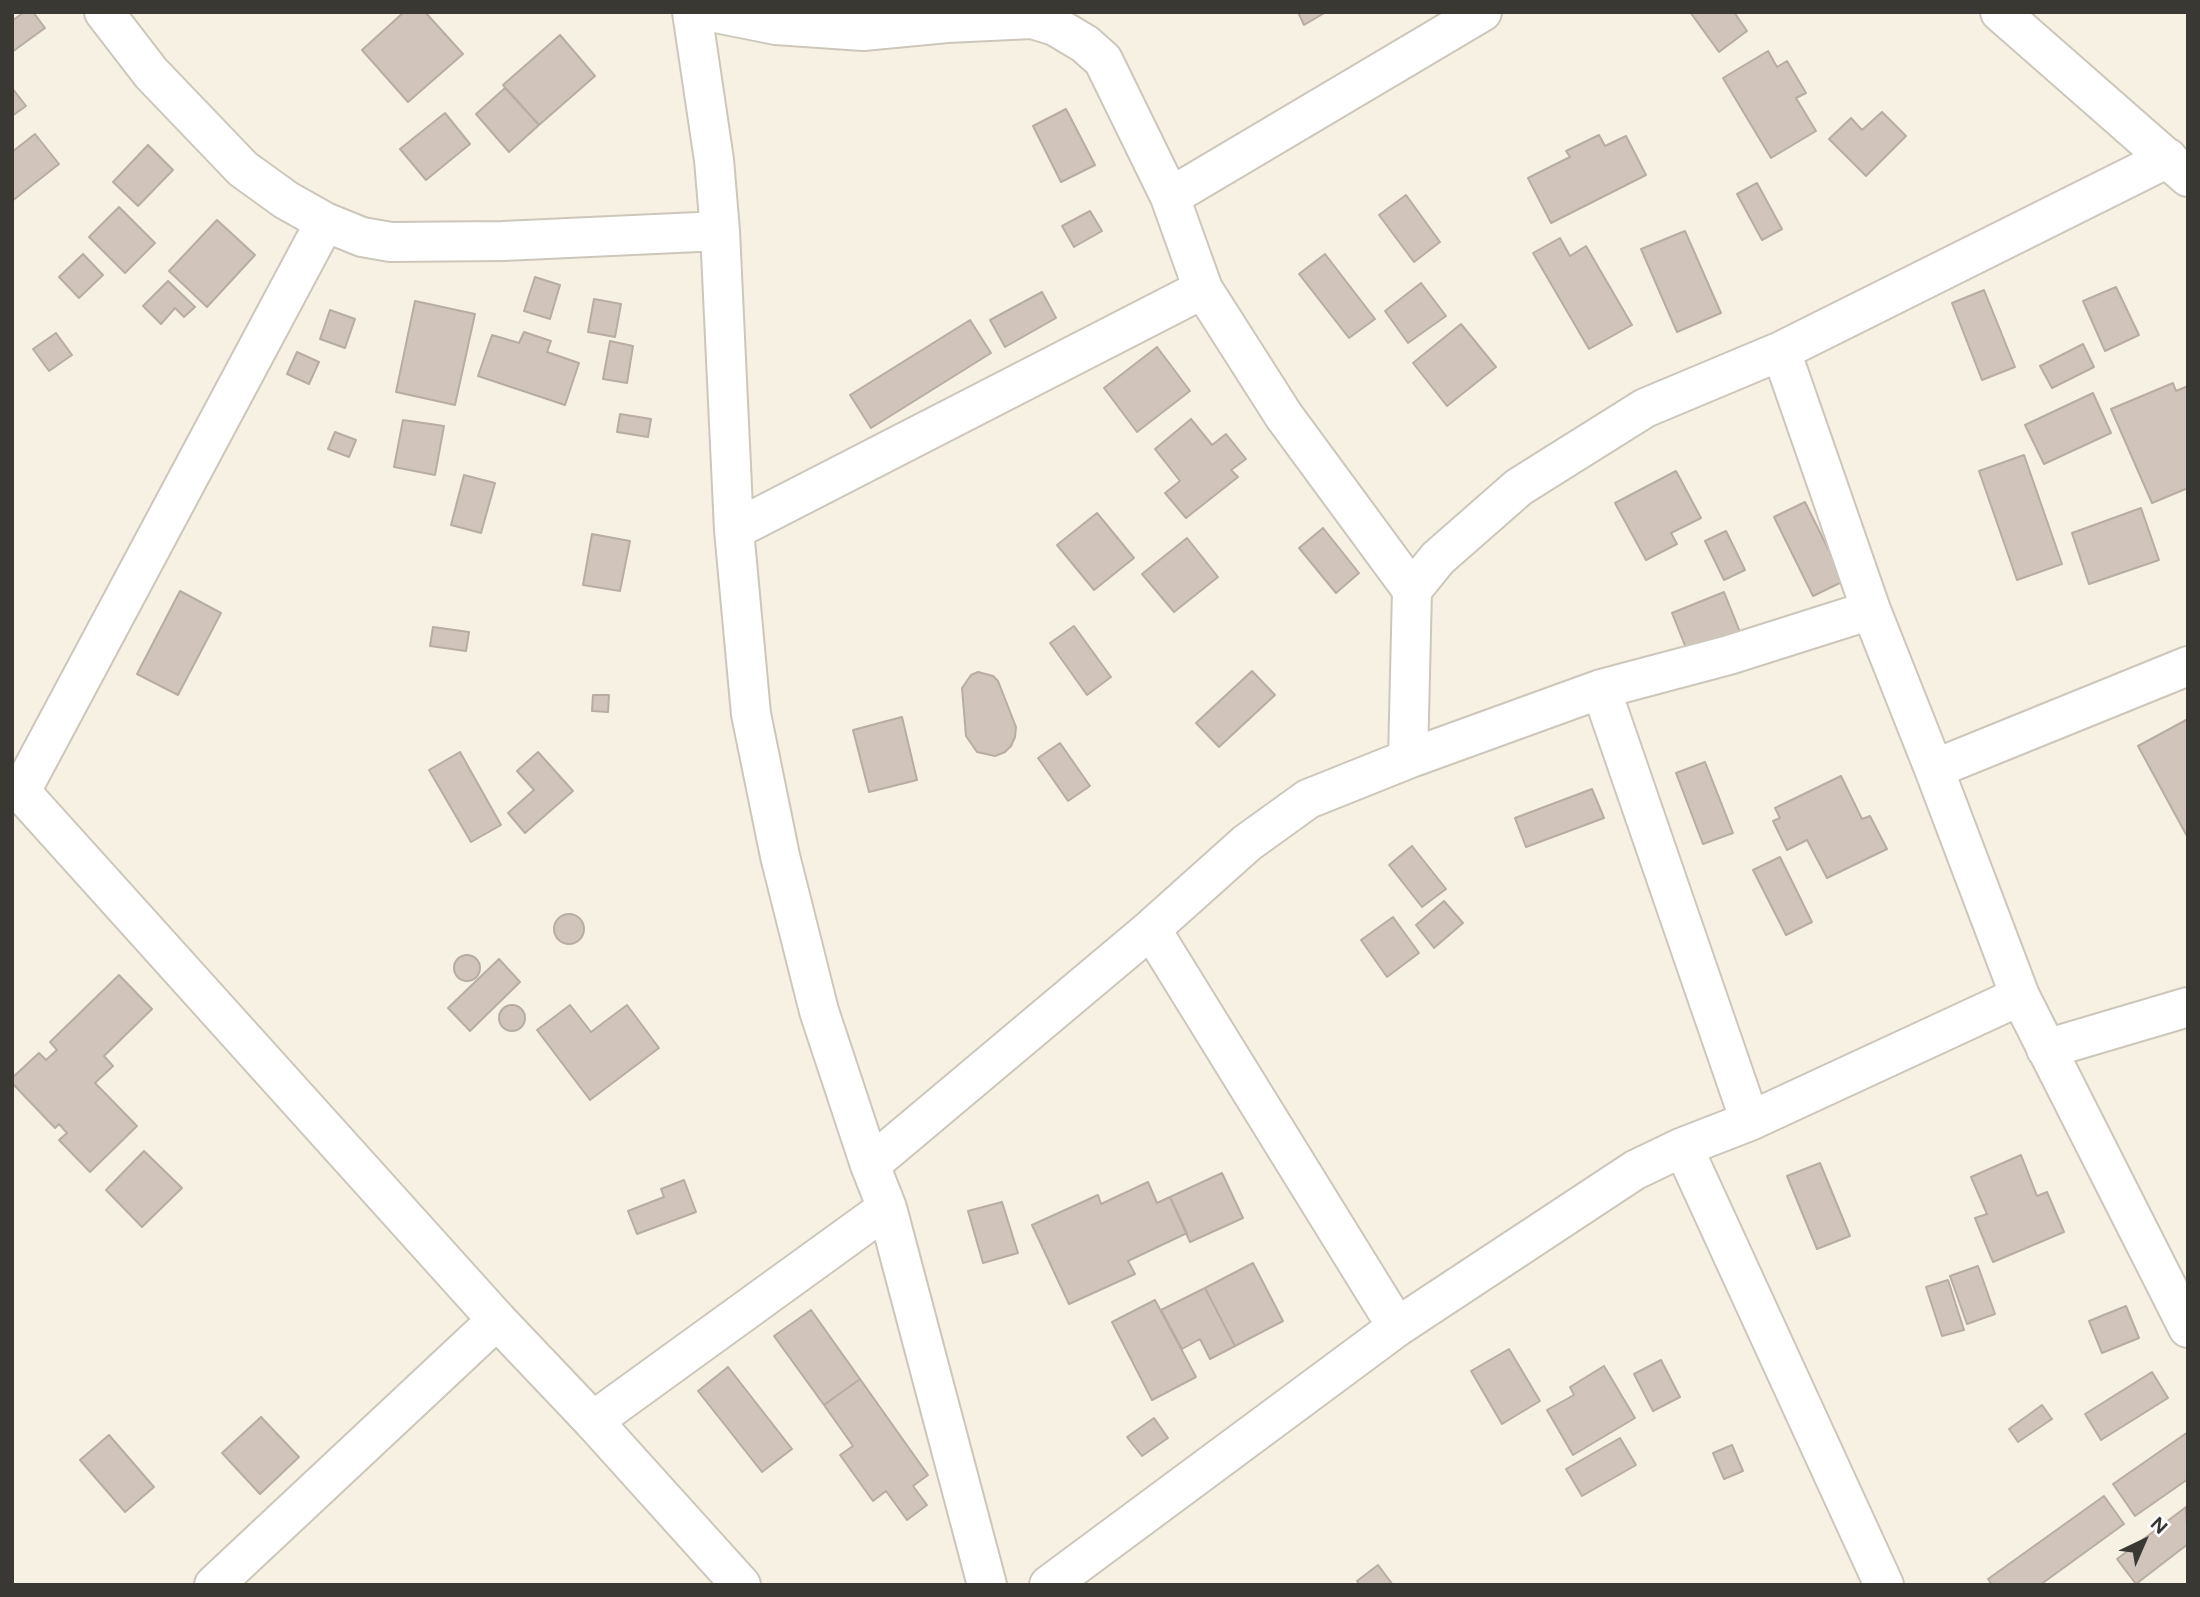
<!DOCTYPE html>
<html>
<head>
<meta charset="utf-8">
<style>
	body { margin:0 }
	#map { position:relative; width:2200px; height:1597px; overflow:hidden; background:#f6f1e3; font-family:Figtree,sans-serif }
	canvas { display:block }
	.frame { position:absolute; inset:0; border:14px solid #3a3833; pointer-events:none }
	.north { position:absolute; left:2109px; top:1506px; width:70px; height:70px; -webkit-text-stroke:5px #fefefe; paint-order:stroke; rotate:44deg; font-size:19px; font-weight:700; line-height:28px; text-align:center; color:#3a3833 }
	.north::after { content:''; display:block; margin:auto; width:24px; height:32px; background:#3a3833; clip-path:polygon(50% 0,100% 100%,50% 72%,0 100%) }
</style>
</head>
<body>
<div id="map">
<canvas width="2200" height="1597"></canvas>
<div class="frame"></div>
<div class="north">N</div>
</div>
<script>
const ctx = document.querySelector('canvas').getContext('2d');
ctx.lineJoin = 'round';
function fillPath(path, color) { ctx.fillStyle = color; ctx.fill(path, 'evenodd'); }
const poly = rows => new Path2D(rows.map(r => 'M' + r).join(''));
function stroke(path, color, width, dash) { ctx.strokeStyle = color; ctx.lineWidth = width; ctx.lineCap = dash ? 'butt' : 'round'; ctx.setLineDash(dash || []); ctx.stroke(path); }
const building = poly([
	[24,12,33,12,45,28,12,52,12,21,24,12],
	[404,12,425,12,463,54,408,102,362,50,404,12],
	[1298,12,1326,12,1304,25,1298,12],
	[1690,12,1734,12,1747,31,1719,52,1690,12],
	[560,35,595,76,539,125,503,85,560,35],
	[1768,51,1777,67,1787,61,1806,93,1796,98,1816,131,1771,158,1723,78,1768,51],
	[12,88,26,106,12,116,12,88],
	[505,88,539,125,509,152,476,114,505,88],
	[1066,109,1095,165,1061,182,1033,126,1066,109],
	[1882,112,1906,136,1866,176,1829,139,1851,118,1862,130,1882,112],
	[445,113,470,144,426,180,400,149,445,113],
	[35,134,59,164,12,201,12,152,35,134],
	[1599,135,1605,146,1626,136,1646,175,1551,223,1528,178,1570,157,1566,151,1599,135],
	[148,145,173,170,138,206,113,182,148,145],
	[1757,183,1782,229,1762,240,1737,194,1757,183],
	[1406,195,1440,242,1414,262,1379,215,1406,195],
	[119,207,155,243,125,273,89,237,119,207],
	[1090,211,1102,231,1074,247,1062,226,1090,211],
	[217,220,255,255,207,307,169,271,217,220],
	[1685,231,1721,313,1677,332,1641,249,1685,231],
	[1560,238,1570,256,1586,246,1632,325,1589,349,1533,253,1560,238],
	[83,254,103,275,79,298,59,277,83,254],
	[1325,254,1375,319,1349,338,1299,274,1325,254],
	[535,277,560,285,550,319,524,311,535,277],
	[168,281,195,307,184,317,175,308,161,324,143,306,168,281],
	[1421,283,1446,316,1408,343,1385,311,1421,283],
	[2116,287,2139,335,2105,351,2083,301,2116,287],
	[1984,290,2015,367,1982,380,1952,303,1984,290],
	[1042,292,1056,318,1005,347,990,320,1042,292],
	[594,299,621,304,615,337,588,332,594,299],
	[415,301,475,314,455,405,396,392,415,301],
	[330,310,355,319,345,348,320,339,330,310],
	[970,320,991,353,871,428,850,395,970,320],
	[1461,324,1496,367,1447,406,1413,363,1461,324],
	[524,332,551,341,547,352,579,363,565,405,478,376,492,335,519,343,524,332],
	[56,333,72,355,49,371,33,349,56,333],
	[610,341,633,346,627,383,603,379,610,341],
	[2083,344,2094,367,2052,388,2040,366,2083,344],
	[1157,347,1190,391,1137,432,1104,388,1157,347],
	[297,352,319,362,309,384,287,374,297,352],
	[2173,383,2176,391,2188,386,2188,488,2152,503,2111,409,2173,383],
	[2093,393,2111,433,2044,464,2025,425,2093,393],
	[620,414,651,419,648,437,617,432,620,414],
	[1191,419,1212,445,1226,434,1246,459,1231,470,1238,477,1186,518,1165,493,1180,481,1155,449,1191,419],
	[403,420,444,426,435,475,394,467,403,420],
	[335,432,356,440,349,457,328,449,335,432],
	[2024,455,2062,564,2017,580,1979,471,2024,455],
	[1676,471,1701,518,1671,533,1677,544,1646,560,1615,503,1676,471],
	[464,475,495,483,481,533,451,525,464,475],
	[1805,502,1844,581,1813,596,1774,517,1805,502],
	[2141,508,2159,560,2089,584,2072,533,2141,508],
	[1097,513,1134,558,1094,590,1057,545,1097,513],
	[1323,528,1359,573,1336,593,1299,548,1323,528],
	[1726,531,1745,570,1724,580,1705,541,1726,531],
	[592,534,630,541,620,591,583,585,592,534],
	[1187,538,1218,577,1174,612,1142,574,1187,538],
	[180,591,221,613,178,695,137,674,180,591],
	[1724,592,1740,632,1688,653,1672,613,1724,592],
	[1074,626,1111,677,1087,695,1050,643,1074,626],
	[433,627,469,632,466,651,430,646,433,627],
	[1252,671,1275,695,1219,747,1196,723,1252,671],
	[978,672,993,676,998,681,1016,727,1015,737,1011,746,1005,752,995,756,977,752,966,736,962,688,971,675,978,672],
	[593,695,609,695,608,712,592,711,593,695],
	[902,717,917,780,869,792,853,730,902,717],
	[2188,719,2188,838,2138,746,2188,719],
	[1060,743,1090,786,1068,801,1038,758,1060,743],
	[460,752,501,825,471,842,429,770,460,752],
	[538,752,573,791,525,833,508,813,534,790,517,771,538,752],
	[1705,762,1733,833,1703,844,1676,773,1705,762],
	[1841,776,1862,819,1870,816,1887,849,1827,878,1807,840,1787,850,1773,821,1780,818,1775,808,1841,776],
	[1592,789,1604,818,1526,847,1515,818,1592,789],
	[1412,846,1446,889,1422,907,1389,865,1412,846],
	[1780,857,1812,922,1786,935,1753,870,1780,857],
	[1444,901,1463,923,1434,948,1416,925,1444,901],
	'554 929a15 15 0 1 1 30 0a15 15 0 1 1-30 0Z',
	[1393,917,1419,953,1387,977,1361,940,1393,917],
	'454 968a13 13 0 1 1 26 0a13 13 0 1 1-26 0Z',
	[499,959,520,982,470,1031,448,1008,499,959],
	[119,975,152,1009,104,1056,113,1066,95,1083,137,1126,90,1172,59,1140,67,1133,59,1124,55,1128,12,1083,12,1078,39,1053,46,1060,57,1050,50,1042,119,975],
	[570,1005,591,1032,627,1005,659,1048,590,1100,537,1030,570,1005],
	'499 1018a13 13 0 1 1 26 0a13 13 0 1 1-26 0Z',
	[144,1151,182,1188,142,1227,106,1190,144,1151],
	[2021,1155,2037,1196,2047,1192,2064,1232,1993,1262,1975,1218,1987,1214,1971,1177,2021,1155],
	[1820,1163,1850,1236,1817,1249,1787,1176,1820,1163],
	[1222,1173,1243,1218,1190,1242,1170,1197,1222,1173],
	[684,1180,696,1212,637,1234,628,1211,664,1197,661,1189,684,1180],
	[1148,1182,1157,1203,1170,1197,1187,1233,1128,1261,1135,1274,1069,1304,1032,1225,1098,1195,1101,1204,1148,1182],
	[1002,1202,1018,1253,983,1263,968,1211,1002,1202],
	[1253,1263,1283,1321,1235,1346,1205,1288,1253,1263],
	[1978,1266,1995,1314,1967,1324,1950,1276,1978,1266],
	[1948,1280,1964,1330,1942,1336,1926,1287,1948,1280],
	[1205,1288,1235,1346,1210,1359,1200,1339,1182,1349,1161,1310,1205,1288],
	[1155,1300,1196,1377,1152,1400,1112,1322,1155,1300],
	[2126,1306,2139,1338,2102,1353,2089,1321,2126,1306],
	[811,1310,860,1379,824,1405,774,1336,811,1310],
	[1509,1349,1540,1401,1502,1424,1471,1371,1509,1349],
	[1661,1360,1680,1397,1653,1411,1634,1374,1661,1360],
	[1604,1366,1635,1418,1573,1455,1547,1410,1574,1395,1570,1387,1604,1366],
	[728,1367,792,1449,762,1472,698,1391,728,1367],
	[2152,1372,2168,1398,2101,1440,2085,1414,2152,1372],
	[860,1379,928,1475,913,1486,927,1505,907,1520,886,1491,873,1501,840,1455,853,1446,824,1405,860,1379],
	[2042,1405,2052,1419,2018,1442,2009,1429,2042,1405],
	[261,1417,299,1457,260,1494,222,1453,261,1417],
	[1154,1418,1168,1438,1142,1456,1127,1437,1154,1418],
	[2188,1432,2188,1479,2135,1516,2113,1484,2188,1432],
	[109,1435,154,1487,125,1512,80,1460,109,1435],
	[1620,1438,1636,1465,1582,1496,1566,1469,1620,1438],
	[1732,1445,1743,1471,1724,1479,1713,1453,1732,1445],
	[2104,1496,2124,1524,2040,1585,1992,1585,1988,1579,2104,1496],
	[2186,1507,2188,1544,2136,1584,2117,1559,2186,1507],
	[1378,1565,1393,1585,1360,1585,1357,1581,1378,1565]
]);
const minor = poly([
	[104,12,151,73,243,169,286,200,325,222,362,237,391,242,503,241,720,231],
	[692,12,714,160,720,231,734,530,751,714,780,856,819,1011,870,1165,887,1208,987,1585],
	[711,12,776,25,863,31,947,23,1032,19,1055,26,1085,44,1103,60,1170,197,1203,289,1284,416,1412,590,1408,759],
	[2000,12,2188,177],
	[1170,197,1482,12],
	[1781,351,1871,610,1934,769,2020,996,2188,1328],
	[734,530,1203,289],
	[1412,590,1438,558,1519,487,1645,408,1781,351,2168,158],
	[1601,689,1750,1121],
	[1934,769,2188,666],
	[21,791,325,222],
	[1151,929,1397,1327],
	[2046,1049,2188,1007],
	[1683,1147,1884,1585],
	[870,1165,1151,929,1247,843,1308,799,1408,759,1601,689,1729,655,1871,610],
	[593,1421,887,1208],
	[214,1585,497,1320],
	[1049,1585,1397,1327,1635,1170,1683,1147,1750,1121,2020,996]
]);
const tertiary = poly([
	[12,782,497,1320,593,1421,741,1585]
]);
fillPath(building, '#d1c4bb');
stroke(building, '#b8aca3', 2);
stroke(minor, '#ccc7ba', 42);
stroke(tertiary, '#ccc7ba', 42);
stroke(minor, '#fff', 38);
stroke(tertiary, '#fff', 38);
</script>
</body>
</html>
